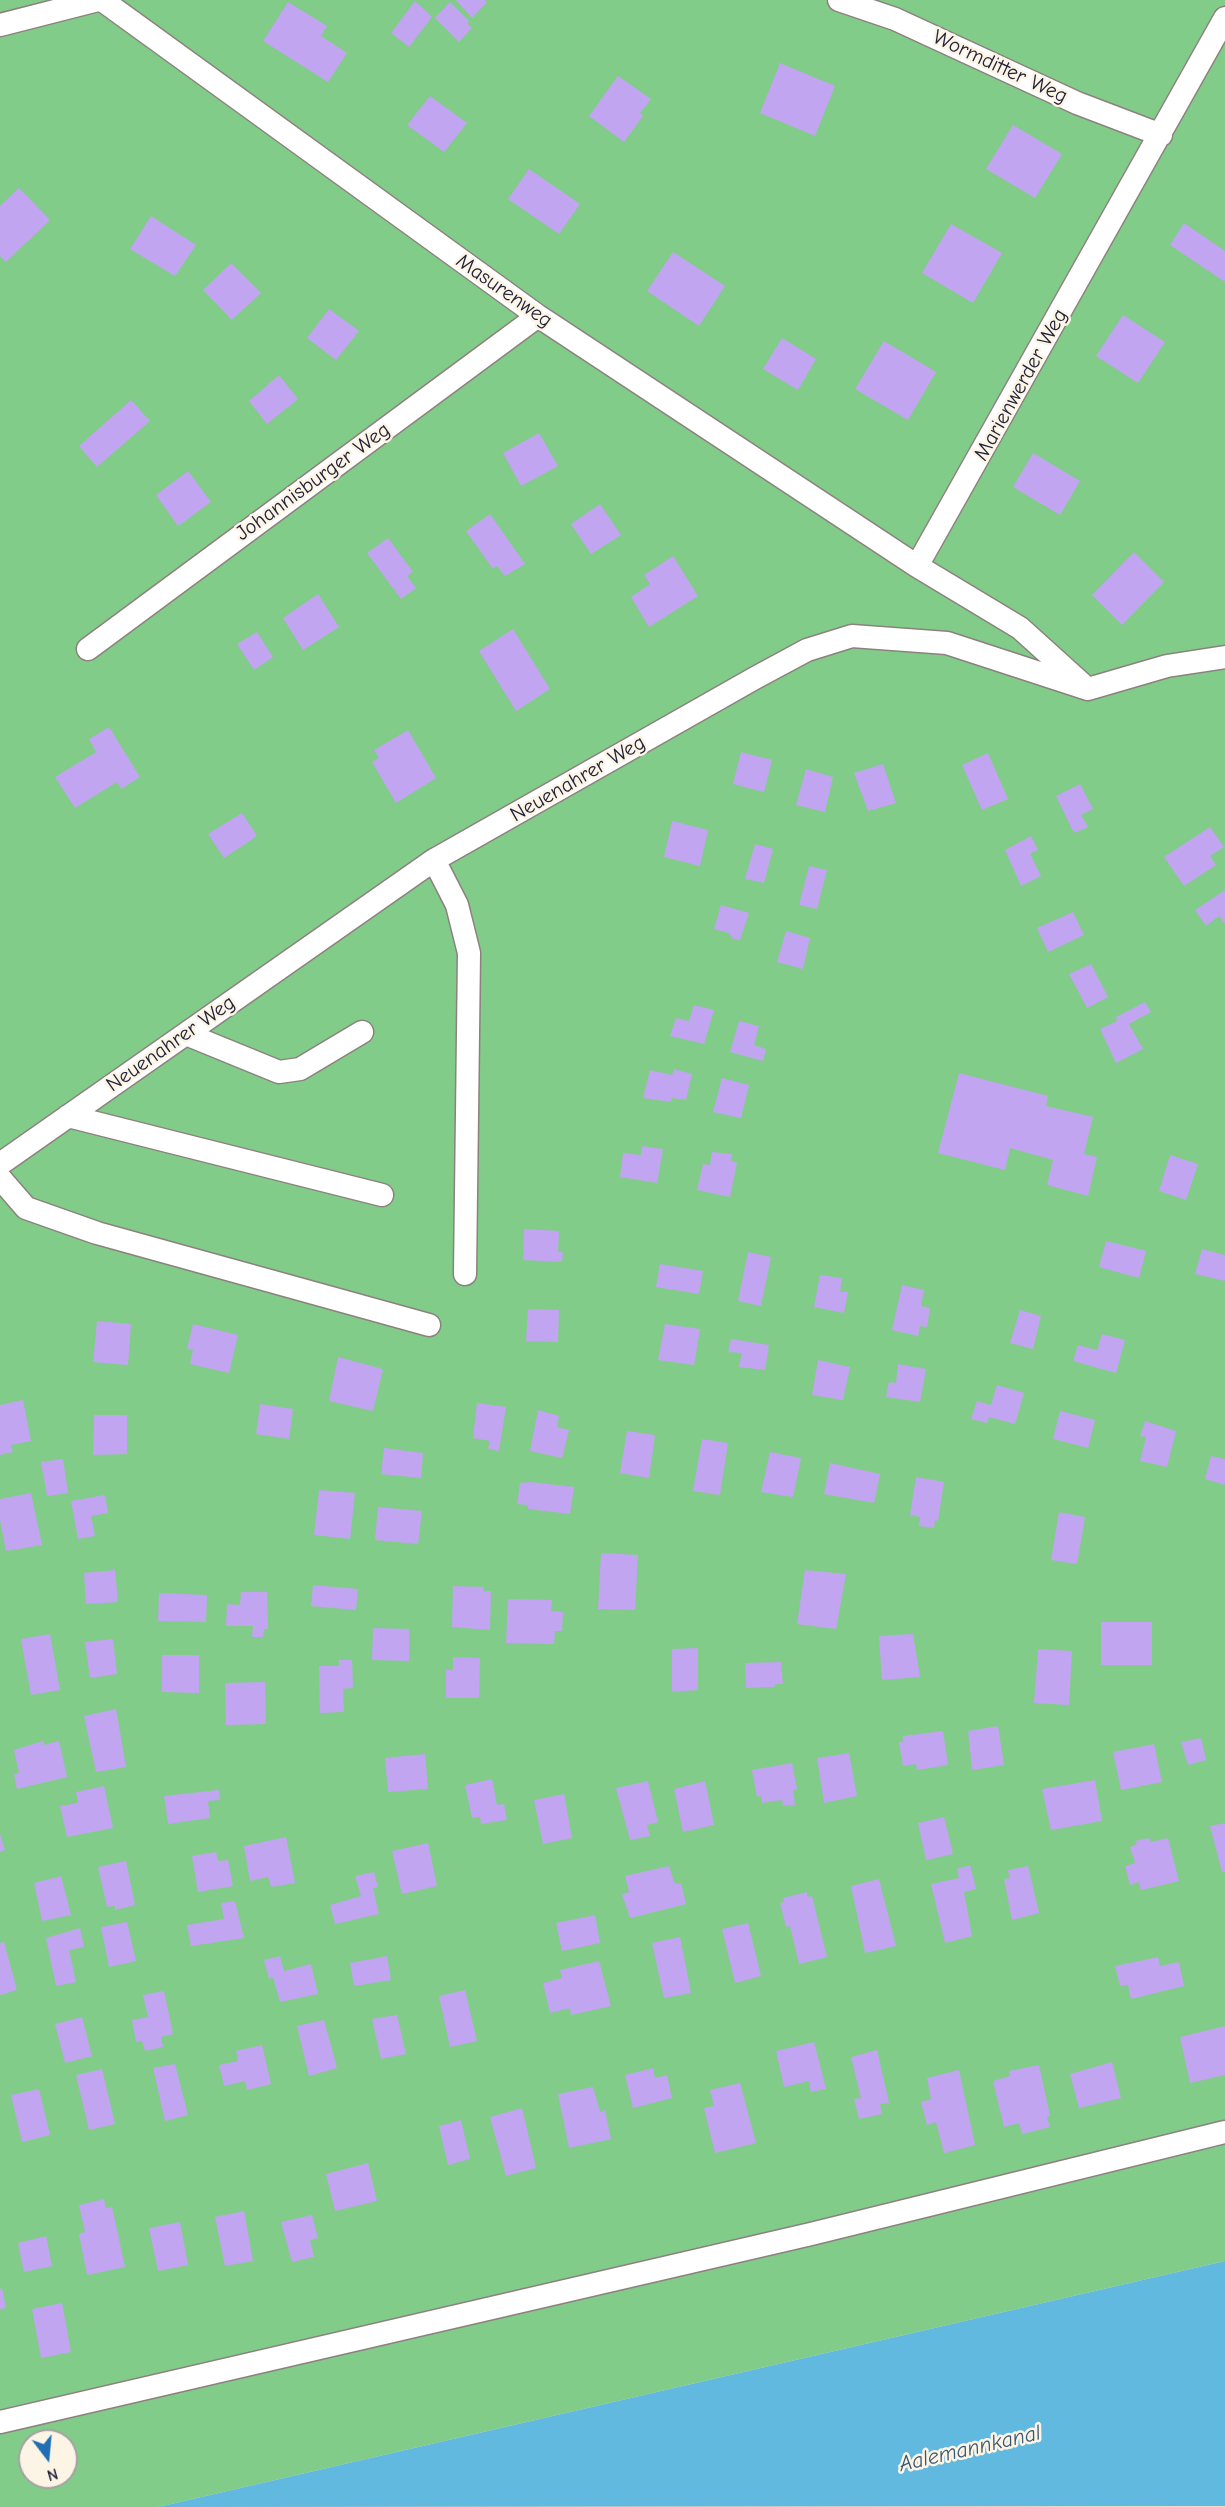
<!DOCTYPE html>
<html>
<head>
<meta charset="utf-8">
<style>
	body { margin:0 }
	#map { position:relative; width:1225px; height:2507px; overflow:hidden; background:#f5e0c3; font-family:"Comic Neue",sans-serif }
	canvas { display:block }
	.north { position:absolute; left:18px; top:2429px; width:60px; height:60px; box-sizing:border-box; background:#fcf5e5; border:2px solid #a5a1a1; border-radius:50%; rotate:164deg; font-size:16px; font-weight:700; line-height:24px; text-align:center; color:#22223b }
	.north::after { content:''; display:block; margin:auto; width:21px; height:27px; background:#1f6fb2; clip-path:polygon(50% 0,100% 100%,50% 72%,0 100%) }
</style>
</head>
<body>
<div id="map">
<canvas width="1225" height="2507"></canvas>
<div class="north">N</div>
</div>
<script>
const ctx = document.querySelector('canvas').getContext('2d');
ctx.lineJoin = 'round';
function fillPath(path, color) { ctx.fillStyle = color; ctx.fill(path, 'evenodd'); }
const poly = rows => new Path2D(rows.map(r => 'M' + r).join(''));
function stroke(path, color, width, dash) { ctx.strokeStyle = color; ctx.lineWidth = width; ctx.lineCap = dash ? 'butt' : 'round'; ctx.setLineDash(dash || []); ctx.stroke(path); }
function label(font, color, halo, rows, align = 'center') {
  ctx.font = font + ' "Comic Neue",sans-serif'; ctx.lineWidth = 5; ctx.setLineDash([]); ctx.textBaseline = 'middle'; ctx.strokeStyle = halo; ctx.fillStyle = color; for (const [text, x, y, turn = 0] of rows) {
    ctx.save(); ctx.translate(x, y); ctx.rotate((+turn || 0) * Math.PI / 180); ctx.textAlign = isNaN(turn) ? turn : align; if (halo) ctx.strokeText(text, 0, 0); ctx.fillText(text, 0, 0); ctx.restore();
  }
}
const green = poly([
	[0,0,1225,0,1225,2261,158,2507,0,2507],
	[30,2441,66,2441,66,2477,30,2477]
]);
const water = poly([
	[1225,2261,1225,2506,158,2507]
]);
const building = poly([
	[456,0,485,0,487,2,472,18],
	[415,1,432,17,409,47,391,33],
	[288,2,327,26,321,36,347,53,328,82,263,41],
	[450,2,469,21,467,23,472,28,459,42,435,18],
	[780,63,835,86,815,136,760,113],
	[618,76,651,99,640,113,643,116,624,142,589,116],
	[430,96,467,123,444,152,407,125],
	[1013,125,1062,154,1035,198,986,169],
	[529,169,580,204,559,234,508,199],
	[19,188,50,220,6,262,0,256,0,206],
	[151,216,196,245,175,276,130,249],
	[1184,223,1225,251,1225,282,1170,245],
	[951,224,1002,253,973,303,922,273],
	[673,252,725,286,699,326,647,291],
	[231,263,261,293,232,320,203,290],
	[329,309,359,331,336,360,307,338],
	[1123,315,1165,342,1138,383,1096,356],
	[782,338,816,359,798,390,763,369],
	[884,341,936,372,908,420,855,389],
	[279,375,298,399,267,424,249,401],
	[131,400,150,421,97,467,79,446],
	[539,433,558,466,521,486,503,453],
	[1033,453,1080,481,1060,515,1013,487],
	[188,471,211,502,178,526,156,495],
	[600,504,621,535,591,554,571,524],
	[490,514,525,564,505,576,497,566,493,569,466,531],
	[388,538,413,572,407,576,416,588,401,599,367,553],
	[1134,552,1164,582,1122,625,1092,595],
	[673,556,698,596,649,627,631,597,650,584,644,575],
	[318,594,339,627,303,650,283,618],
	[513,629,550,689,516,711,479,651],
	[257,632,273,657,254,670,237,644],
	[109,727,140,777,121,789,117,782,75,808,55,777,96,752,89,739],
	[408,730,436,778,396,803,372,762,379,758,374,750],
	[741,752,772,760,764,792,733,784],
	[988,753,1008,799,982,810,962,765],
	[883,764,896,803,868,811,854,773],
	[806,769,833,777,825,812,796,805],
	[1080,784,1093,809,1081,815,1088,827,1074,833,1056,796],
	[242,813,257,836,224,858,208,834],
	[672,821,708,830,700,866,664,857],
	[1210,827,1224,847,1210,856,1216,865,1184,886,1164,857],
	[1031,836,1038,850,1030,854,1041,876,1021,886,1005,850],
	[755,844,773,849,764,883,745,879],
	[809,866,827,870,817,909,799,905],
	[1225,890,1225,924,1219,916,1206,926,1195,910],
	[721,905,749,913,740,940,733,939,729,933,714,929],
	[1073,912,1084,935,1048,952,1037,928],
	[786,931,810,938,803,969,777,962],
	[1091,964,1108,997,1087,1008,1069,974],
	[1145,1002,1151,1012,1129,1024,1143,1049,1116,1063,1100,1029,1117,1021,1116,1017],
	[694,1005,714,1010,704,1044,670,1036,676,1018,689,1021],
	[739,1021,759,1026,754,1045,766,1049,763,1061,730,1052],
	[674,1069,692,1074,686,1100,672,1098,671,1102,643,1098,650,1070,672,1075],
	[959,1073,1048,1096,1046,1106,1093,1117,1084,1154,1097,1157,1088,1196,1047,1185,1053,1160,1010,1148,1005,1170,938,1153],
	[722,1078,749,1085,741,1118,713,1112],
	[642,1146,663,1149,657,1183,620,1177,623,1153,641,1155],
	[712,1152,732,1154,731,1161,737,1163,730,1197,697,1190,703,1164,710,1165],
	[1170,1155,1198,1164,1186,1200,1159,1191],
	[524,1229,559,1231,558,1252,563,1252,562,1262,523,1260],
	[1106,1241,1146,1251,1139,1278,1099,1267],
	[1202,1249,1225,1255,1225,1281,1195,1274],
	[748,1252,771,1257,761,1306,738,1301],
	[660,1264,703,1271,699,1294,656,1287],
	[820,1275,842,1278,840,1292,848,1292,844,1313,814,1307],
	[902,1285,924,1290,921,1306,930,1308,927,1327,920,1326,918,1336,892,1330],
	[528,1309,559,1310,558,1342,526,1341],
	[1020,1310,1041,1316,1033,1349,1010,1343],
	[97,1321,131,1324,128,1365,93,1362],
	[193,1324,238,1335,229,1373,190,1364,193,1350,187,1349],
	[665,1324,700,1329,694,1365,658,1360],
	[1102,1334,1125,1340,1116,1373,1073,1361,1078,1345,1097,1350],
	[731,1339,769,1345,765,1370,739,1367,742,1353,728,1352],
	[338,1357,383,1369,373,1411,329,1401],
	[818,1360,850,1367,843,1400,812,1395],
	[898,1364,926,1369,920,1402,886,1397,889,1382,896,1383],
	[997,1385,1024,1393,1015,1424,989,1417,987,1423,971,1419,977,1401,991,1405],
	[23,1400,31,1441,11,1445,13,1452,0,1455,0,1405],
	[477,1403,506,1407,499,1451,488,1449,490,1441,473,1438],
	[260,1404,293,1409,289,1439,256,1434],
	[538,1410,559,1416,557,1427,569,1430,562,1458,530,1451],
	[1060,1411,1095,1420,1088,1448,1053,1439],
	[94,1415,127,1415,127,1454,93,1455],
	[1145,1421,1176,1431,1167,1467,1140,1461,1146,1437,1140,1436],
	[627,1431,655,1435,649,1478,620,1473],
	[702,1439,728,1443,720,1495,693,1491],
	[384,1448,423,1453,421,1478,381,1474],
	[770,1452,801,1458,793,1497,761,1492],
	[1211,1456,1225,1459,1225,1485,1205,1479],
	[63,1459,68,1493,47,1496,41,1462],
	[830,1463,880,1474,874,1503,824,1494],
	[916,1477,944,1482,938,1521,935,1520,934,1528,919,1526,920,1517,910,1515],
	[531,1482,574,1487,570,1514,528,1509,528,1505,517,1504,520,1483],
	[319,1490,355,1493,350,1539,314,1535],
	[31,1493,42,1545,6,1551,0,1520,0,1499],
	[105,1495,108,1513,91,1516,95,1536,78,1539,71,1501],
	[378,1507,422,1511,418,1544,375,1540],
	[1059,1512,1085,1517,1077,1564,1051,1560],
	[601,1553,638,1555,635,1610,598,1609],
	[115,1570,118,1602,86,1604,84,1573],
	[805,1570,846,1574,836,1629,797,1624],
	[313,1585,358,1589,356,1610,311,1606],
	[453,1586,484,1587,483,1591,491,1591,490,1630,452,1627],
	[241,1592,267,1592,268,1629,264,1629,263,1637,252,1637,253,1626,226,1626,227,1604,240,1605],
	[159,1593,207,1595,206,1622,158,1621],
	[508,1599,552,1600,551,1611,563,1612,562,1631,555,1631,554,1644,506,1643],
	[1101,1622,1152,1622,1152,1665,1101,1665],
	[373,1628,409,1629,409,1661,372,1660],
	[50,1634,60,1690,31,1695,21,1639],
	[913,1634,920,1677,882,1680,879,1636],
	[113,1639,117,1674,90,1678,85,1642],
	[698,1648,698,1690,672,1692,672,1649],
	[1038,1649,1072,1651,1069,1705,1034,1703],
	[162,1655,199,1655,199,1693,162,1692],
	[453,1657,480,1658,479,1698,446,1698,446,1670,453,1670],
	[339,1660,352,1660,353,1688,343,1689,344,1712,320,1713,319,1666,339,1666],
	[781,1662,783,1684,776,1684,774,1687,746,1688,745,1663],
	[265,1682,266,1724,226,1725,225,1683],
	[116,1709,126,1767,96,1772,84,1716],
	[998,1726,1004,1765,972,1770,968,1731],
	[943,1731,948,1765,917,1770,916,1764,903,1766,899,1742,903,1742,903,1736],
	[1201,1738,1206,1760,1188,1765,1181,1742],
	[43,1741,44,1745,59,1741,67,1777,17,1789,14,1774,19,1773,14,1750],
	[1154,1744,1162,1782,1121,1790,1113,1752],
	[849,1753,857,1796,824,1803,817,1758],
	[425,1754,428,1789,388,1792,385,1758],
	[792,1763,797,1789,793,1790,795,1805,783,1806,782,1800,762,1803,761,1796,757,1797,752,1770],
	[492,1779,497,1805,504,1804,507,1820,481,1824,480,1817,472,1818,465,1785],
	[1095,1780,1102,1821,1051,1830,1042,1789],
	[648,1781,658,1822,647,1825,650,1836,630,1840,616,1788],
	[705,1781,714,1825,683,1832,674,1789],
	[104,1786,113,1828,67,1837,60,1806,78,1803,76,1792],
	[219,1790,220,1800,208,1801,210,1818,168,1824,164,1796],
	[564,1794,572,1838,543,1844,534,1800],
	[944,1817,953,1854,926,1860,918,1823],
	[1225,1823,1225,1872,1222,1872,1210,1826],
	[0,1834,5,1850,0,1852],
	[286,1837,295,1883,271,1887,268,1877,250,1881,244,1846],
	[1149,1838,1151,1842,1168,1838,1179,1881,1141,1890,1139,1882,1130,1885,1125,1866,1135,1863,1130,1847,1137,1844,1135,1841],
	[428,1843,437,1886,402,1894,392,1851],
	[216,1852,218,1861,228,1860,233,1886,198,1892,192,1856],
	[126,1861,135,1905,115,1910,115,1906,107,1907,98,1867],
	[970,1865,976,1889,964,1892,972,1936,945,1943,931,1884,959,1878,957,1869],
	[669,1866,675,1884,681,1883,686,1904,630,1918,622,1894,629,1892,625,1876],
	[1028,1866,1039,1913,1012,1920,1004,1879,1010,1878,1008,1870],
	[374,1872,378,1887,373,1888,379,1914,335,1924,330,1905,361,1896,355,1876],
	[61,1876,71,1915,42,1921,34,1883],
	[879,1879,896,1946,865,1953,851,1886],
	[807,1892,807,1897,812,1896,827,1957,799,1964,790,1926,786,1927,780,1903,784,1902,783,1898],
	[235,1901,244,1938,191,1946,187,1925,224,1919,221,1903],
	[595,1915,600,1943,562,1951,556,1923],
	[127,1922,136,1961,109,1967,101,1927],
	[748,1923,761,1976,735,1983,722,1929],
	[80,1928,84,1947,69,1950,76,1982,56,1986,46,1938],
	[680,1937,691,1993,664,1998,652,1943],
	[4,1942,17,1990,0,1995,0,1943],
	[280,1956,284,1971,311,1964,318,1994,280,2002,273,1977,269,1979,264,1960],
	[387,1956,391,1980,354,1986,350,1963],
	[1158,1957,1160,1966,1179,1962,1184,1986,1131,1999,1128,1985,1120,1986,1115,1966],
	[599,1961,611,2006,571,2015,570,2008,550,2013,543,1983,562,1978,560,1970],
	[465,1990,477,2041,450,2047,439,1996],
	[164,1991,173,2034,161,2037,163,2047,145,2051,142,2041,136,2042,132,2020,148,2017,143,1995],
	[397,2015,406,2054,381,2059,372,2019],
	[82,2017,92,2056,65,2063,55,2024],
	[324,2020,337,2068,309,2076,297,2026],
	[1225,2026,1225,2075,1190,2083,1180,2037],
	[814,2042,826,2089,811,2092,809,2081,784,2087,776,2051],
	[262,2045,271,2084,247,2090,245,2081,224,2086,219,2065,238,2061,236,2051],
	[877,2050,889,2103,880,2104,882,2114,859,2119,854,2099,861,2098,851,2057],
	[1112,2062,1121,2098,1079,2108,1070,2074],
	[175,2064,188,2115,165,2121,153,2068],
	[1039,2065,1050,2116,1047,2117,1050,2127,1022,2134,1019,2123,1004,2127,993,2081,1010,2076,1009,2071],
	[653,2068,655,2078,667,2075,672,2098,633,2108,625,2075],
	[102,2069,115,2124,89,2130,76,2075],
	[959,2070,975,2145,944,2153,936,2122,927,2125,921,2102,931,2099,927,2078],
	[740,2083,756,2143,715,2153,704,2108,714,2106,710,2090],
	[593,2087,600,2112,605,2110,611,2139,569,2148,558,2094],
	[39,2089,50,2135,22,2142,11,2095],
	[522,2108,536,2168,506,2176,490,2117],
	[461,2120,470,2159,448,2165,439,2126],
	[368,2163,377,2201,335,2211,326,2174],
	[104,2199,106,2208,112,2207,125,2267,87,2275,79,2234,85,2232,79,2205],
	[244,2211,253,2261,225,2266,215,2217],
	[312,2215,318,2238,310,2240,314,2257,292,2262,281,2222],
	[180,2222,188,2265,158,2271,149,2228],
	[46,2236,52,2266,24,2272,18,2243],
	[2,2288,6,2308,0,2309,0,2289],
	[62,2303,71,2352,41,2358,32,2309]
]);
const service = poly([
	[102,0,538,316,917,566,1020,628,1082,684],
	[839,0,895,19,1077,103,1161,135],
	[0,25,98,0],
	[917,566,1225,18],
	[88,649,538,316],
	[434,860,457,905,469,953,465,1274],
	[186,1034,279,1072,300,1069,362,1032],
	[68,1116,382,1195],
	[0,1164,434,860,755,678,807,650,852,636,947,643,1088,689,1167,666,1225,657],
	[0,1178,26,1208,97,1233,429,1325],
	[0,2422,811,2234,1225,2132]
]);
const streetNames = [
	["Wormditter Weg",1000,67,25],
	["Masurenweg",504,291,35],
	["Marienwerder Weg",1021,385,-61],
	["Johannisburger Weg",313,482,-36],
	["Neuenahrer Weg",578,779,-30],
	["Neuenahrer Weg",171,1044,-35]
];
const waterNames = [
	["Aalemannkanal",970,2449,-13]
];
fillPath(green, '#82cc89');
fillPath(water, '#62b9df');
fillPath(building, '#c1a5f0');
stroke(service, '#8c817f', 25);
stroke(service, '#fff', 22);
label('21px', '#22223b', '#fcf5e5', streetNames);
label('italic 22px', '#385774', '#fcf5e5', waterNames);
</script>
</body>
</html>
